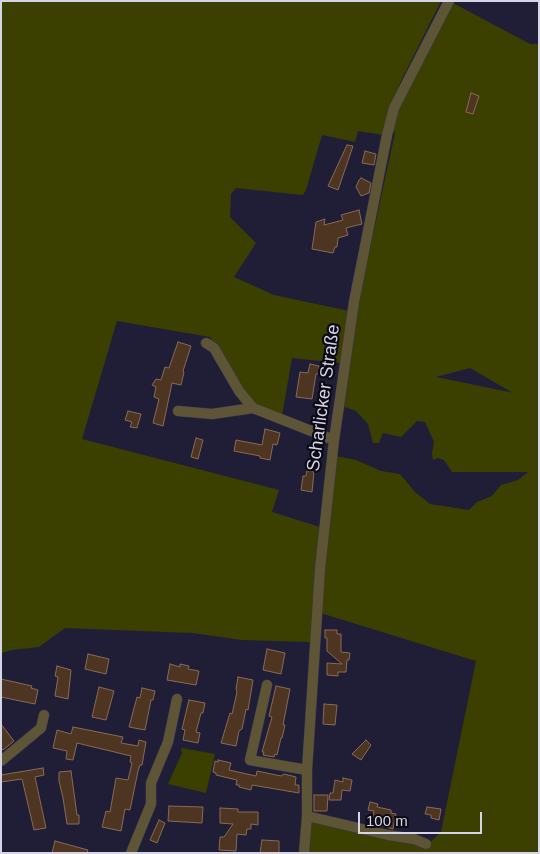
<!DOCTYPE html>
<html>
<head>
<meta charset="utf-8">
<style>
	body { margin:0 }
	#map { position:relative; width:540px; height:854px; overflow:hidden; background:#201e37; font-family:Helvetica,sans-serif }
	canvas { display:block }
	.frame { position:absolute; inset:0; border:2px solid #d6d5e7; pointer-events:none }
	.scale { position:absolute; left:358px; top:812px; width:124px; height:22px; box-sizing:border-box; border:2px solid #d6d5e7; border-top:0; padding-left:6px; font-size:15px; line-height:18px; white-space:nowrap; color:#d6d5e7; -webkit-text-stroke:4px #0b0a15; paint-order:stroke }
</style>
</head>
<body>
<div id="map">
<canvas width="540" height="854"></canvas>
<div class="frame"></div>
<div class="scale">100 m</div>
</div>
<script>
const ctx = document.querySelector('canvas').getContext('2d');
ctx.lineJoin = 'round';
function fillPath(path, color) { ctx.fillStyle = color; ctx.fill(path, 'evenodd'); }
const poly = rows => new Path2D(rows.map(r => 'M' + r).join(''));
function stroke(path, color, width, dash) { ctx.strokeStyle = color; ctx.lineWidth = width; ctx.lineCap = dash ? 'butt' : 'round'; ctx.setLineDash(dash || []); ctx.stroke(path); }
function label(font, color, halo, rows, align = 'center') {
  ctx.font = font + ' Helvetica,sans-serif'; ctx.lineWidth = 4.5; ctx.setLineDash([]); ctx.textBaseline = 'middle'; ctx.strokeStyle = halo; ctx.fillStyle = color; for (const [text, x, y, turn = 0] of rows) {
    ctx.save(); ctx.translate(x, y); ctx.rotate((+turn || 0) * Math.PI / 180); ctx.textAlign = isNaN(turn) ? turn : align; if (halo) ctx.strokeText(text, 0, 0); ctx.fillText(text, 0, 0); ctx.restore();
  }
}
const green = poly([
	[1,1,441,1,400,83,391,109,384,135,358,131,355,142,322,135,306,190,303,195,236,188,231,194,230,217,256,243,234,277,274,295,349,311,340,363,292,358,282,416,255,406,242,391,210,337,117,321,82,439,279,490,272,512,320,527,335,456,356,460,381,471,400,474,415,492,430,504,469,510,477,502,492,496,501,485,518,480,528,472,452,472,444,460,438,458,433,460,432,453,434,442,425,422,417,421,401,437,383,433,379,443,373,443,368,424,356,411,342,406,359,299,395,133,391,130,400,104,453,3,530,44,539,44,539,853,307,853,309,822,409,842,425,847,441,832,476,661,314,611,311,642,242,640,192,633,65,628,39,647,12,650,1,653],
	[470,368,513,393,514,393,436,377],
	[181,748,215,754,206,793,168,784,182,753]
]);
const building = poly([
	[471,93,479,96,473,114,466,112,471,93],
	[347,145,353,146,338,190,328,186,347,145],
	[365,151,376,154,374,165,362,163,365,151],
	[361,178,371,183,369,193,361,196,356,187,359,180,361,178],
	[359,210,362,224,346,228,348,235,338,238,337,247,335,247,333,253,312,249,316,222,325,219,324,225,343,220,341,215,359,210],
	[178,342,191,346,183,371,184,372,181,385,172,383,163,426,153,423,159,399,154,397,156,387,152,385,156,379,161,380,165,367,169,368,178,342],
	[310,364,319,366,318,374,316,374,312,399,296,397,300,372,308,373,310,364],
	[128,411,141,414,137,428,130,427,132,422,125,420,128,411],
	[265,429,280,433,277,445,273,444,270,460,260,458,260,456,234,451,236,440,262,445,265,429],
	[196,438,203,440,198,459,191,457,196,438],
	[307,471,314,472,312,492,301,490,303,476,306,476,307,471],
	[325,630,337,630,337,634,341,634,341,652,350,653,349,660,347,660,346,672,338,672,338,676,327,675,327,663,342,664,327,651,327,638,325,638,325,630],
	[267,649,285,653,281,674,263,670,267,649],
	[88,654,109,659,106,674,85,669,88,654],
	[170,664,180,667,180,664,189,666,188,669,199,671,196,685,167,680,170,664],
	[57,666,71,670,68,699,55,696,58,677,55,676,57,666],
	[238,677,253,680,248,710,246,709,242,729,239,731,236,746,221,743,230,713,232,714,237,692,236,689,238,677],
	[1,679,32,686,31,688,38,690,35,704,1,697,1,679],
	[276,686,290,689,283,725,285,725,282,738,281,738,277,755,275,754,274,757,263,755,264,752,262,752,272,717,269,716,276,686],
	[99,687,114,691,106,720,92,717,99,687],
	[142,688,155,691,153,700,151,700,145,730,129,727,137,697,140,698,142,688],
	[189,700,205,703,203,713,201,713,196,732,200,733,198,743,183,740,185,730,182,729,189,700],
	[324,704,337,705,335,725,323,724,324,704],
	[1,724,14,741,3,750,1,748,1,724],
	[73,727,123,737,121,743,138,746,139,740,146,742,142,765,140,765,138,771,130,810,125,809,121,831,102,827,106,811,110,812,116,778,128,780,132,763,130,762,131,756,77,743,73,760,66,759,67,751,53,748,57,730,71,734,73,727],
	[366,740,371,745,361,760,352,754,366,740],
	[218,760,231,763,229,770,256,776,257,771,281,776,284,774,296,777,295,785,299,785,299,793,252,785,251,790,239,787,239,785,236,785,237,780,216,775,216,773,213,772,215,761,218,762,218,760],
	[43,768,44,775,35,777,46,828,34,830,22,779,1,782,1,775,43,768],
	[71,771,77,815,79,815,79,824,67,824,63,798,59,781,59,772,71,771],
	[343,778,352,780,350,791,342,790,341,800,329,800,330,793,333,793,335,780,343,782,343,778],
	[314,795,328,795,327,811,314,811,314,795],
	[370,802,378,804,377,807,391,810,391,813,396,814,393,829,379,825,380,823,372,821,374,811,368,810,370,802],
	[169,806,203,807,202,823,168,821,169,806],
	[427,807,441,809,439,820,431,818,431,815,425,814,427,807],
	[220,808,238,809,238,812,258,812,258,825,251,824,251,829,247,829,246,835,237,834,236,851,219,850,220,837,224,837,233,824,220,823,220,808],
	[159,820,165,823,157,843,150,840,159,820],
	[262,840,279,841,279,853,260,853,262,840],
	[55,841,88,850,87,853,52,853,55,841]
]);
const minor = poly([
	[206,343,214,348,239,391,253,408,334,440],
	[178,411,212,414,253,408],
	[267,685,250,760,307,770],
	[1,761,41,728,44,715],
	[307,816,388,835,414,839,426,844],
	[131,853,151,804,151,783,168,742,177,699],
	[304,853,307,816,307,770,320,569,334,440,354,302,387,135,394,108,449,1]
]);
const streetNames = [
	["Scharlicker Straße",324,398,-82]
];
fillPath(green, '#3b4001');
fillPath(building, '#4e3521');
stroke(building, '#876b56', 1);
stroke(minor, '#393850', 11);
stroke(minor, '#5e5536', 10);
label('18px', '#d6d5e7', '#0b0a15', streetNames);
</script>
</body>
</html>
